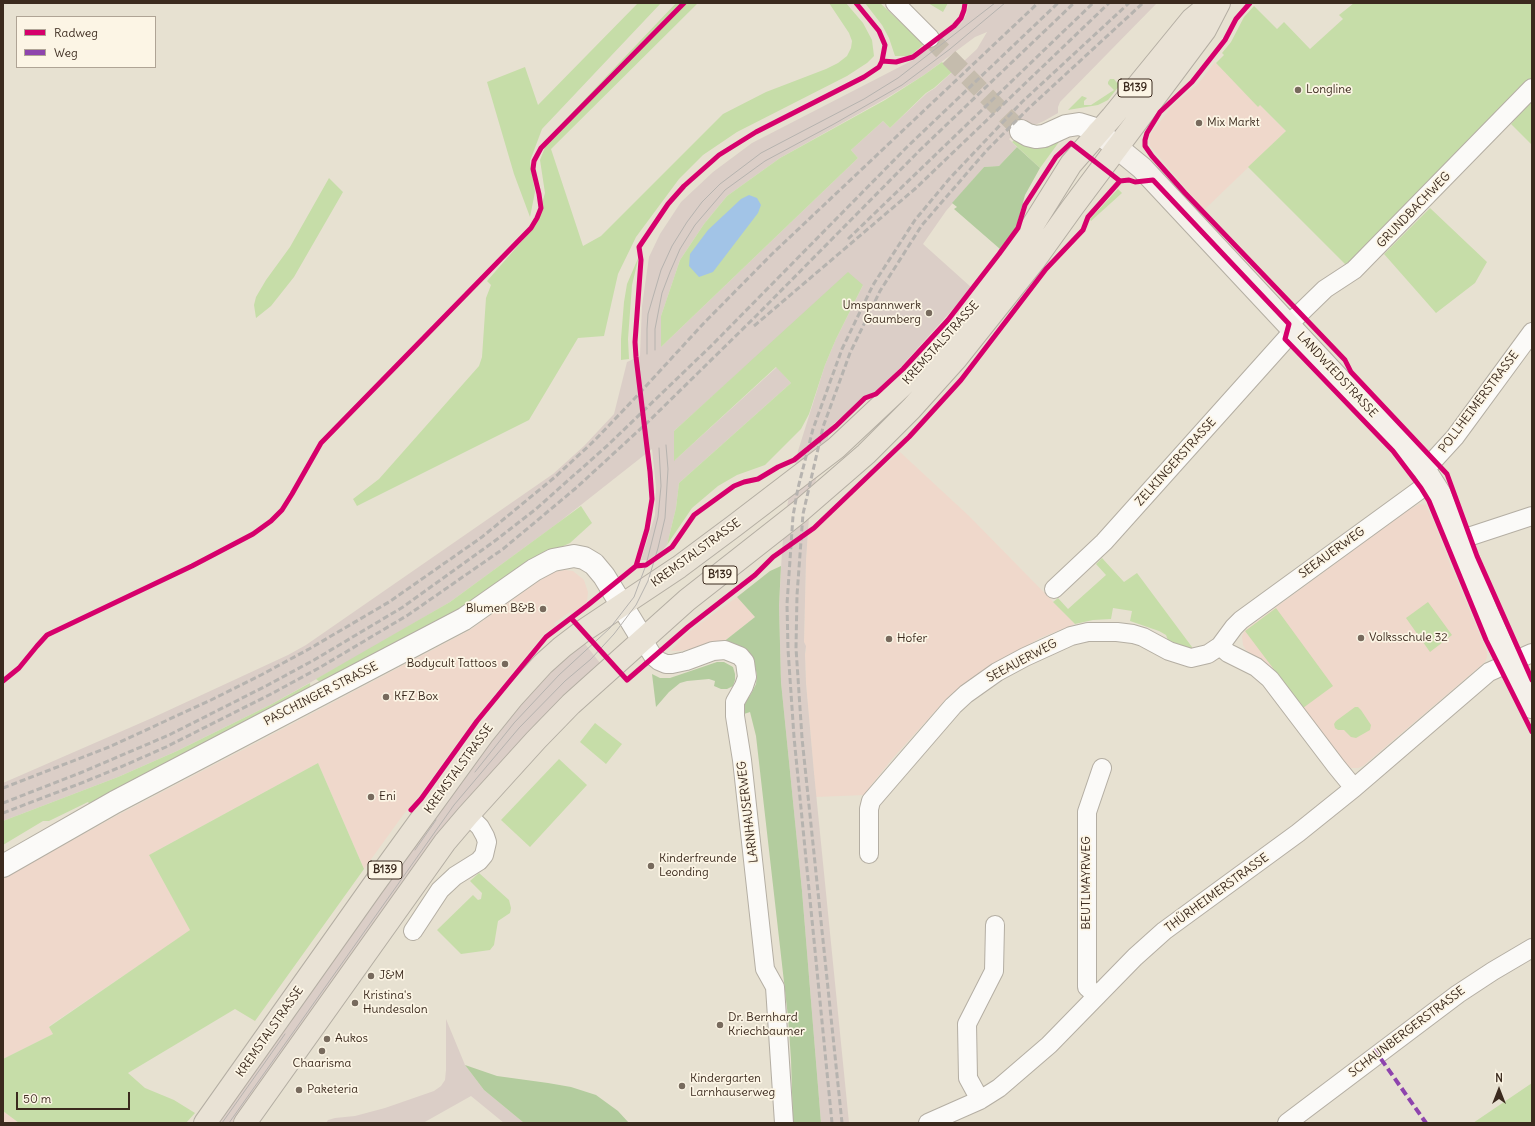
<!DOCTYPE html>
<html>
<head>
<meta charset="utf-8">
<style>
	body { margin:0 }
	#map { position:relative; width:1535px; height:1126px; overflow:hidden; background:#e7e1d1; font-family:Delius,sans-serif }
	canvas { display:block }
	.frame { position:absolute; inset:0; border:4px solid #3b2a1e; pointer-events:none }
	.legend { position:absolute; left:16px; top:16px; width:140px; height:52px; box-sizing:border-box; background:#fcf5e5; border:1px solid #afa495; margin:0; padding:5px 7px; list-style:none; font-size:12px; color:#3b2a1e }
	.legend li { display:flex; align-items:center; gap:8px; height:20px }
	.legend b { width:20px; border:1px solid #afa495 }
	.north { position:absolute; left:1479px; top:1070px; width:40px; height:40px; -webkit-text-stroke:3px #fcf5e5; paint-order:stroke; rotate:0deg; font-size:11px; font-weight:700; line-height:16px; text-align:center; color:#3b2a1e }
	.north::after { content:''; display:block; margin:auto; width:14px; height:18px; background:#3b2a1e; clip-path:polygon(50% 0,100% 100%,50% 72%,0 100%) }
	.scale { position:absolute; left:16px; top:1092px; width:114px; height:18px; box-sizing:border-box; border:2px solid #3b2a1e; border-top:0; padding-left:5px; font-size:12px; line-height:14px; white-space:nowrap; color:#3b2a1e; -webkit-text-stroke:3px #fcf5e5; paint-order:stroke }
</style>
</head>
<body>
<div id="map">
<canvas width="1535" height="1126"></canvas>
<div class="frame"></div>
<ul class="legend">
<li><b style="height:5px;background:#d6006c"></b>Radweg</li>
<li><b style="height:5px;background:#8e44ad"></b>Weg</li>
</ul>
<div class="north">N</div>
<div class="scale">50 m</div>
</div>
<script>
const ctx = document.querySelector('canvas').getContext('2d');
ctx.lineJoin = 'round';
function fillPath(path, color) { ctx.fillStyle = color; ctx.fill(path, 'evenodd'); }
const poly = rows => new Path2D(rows.map(r => 'M' + r).join(''));
function stroke(path, color, width, dash) { ctx.strokeStyle = color; ctx.lineWidth = width; ctx.lineCap = dash ? 'butt' : 'round'; ctx.setLineDash(dash || []); ctx.stroke(path); }
function label(font, color, halo, rows, align = 'center') {
  ctx.font = font + ' Delius,sans-serif'; ctx.lineWidth = 3.5; ctx.setLineDash([]); ctx.textBaseline = 'middle'; ctx.strokeStyle = halo; ctx.fillStyle = color; for (const [text, x, y, turn = 0] of rows) {
    ctx.save(); ctx.translate(x, y); ctx.rotate((+turn || 0) * Math.PI / 180); ctx.textAlign = isNaN(turn) ? turn : align; if (halo) ctx.strokeText(text, 0, 0); ctx.fillText(text, 0, 0); ctx.restore();
  }
}
const built = poly([
	[1215,62,1258,106,1260,105,1286,131,1204,210,1150,146,1149,139,1150,135,1172,106,1198,84],
	[900,452,969,516,1075,624,1040,638,966,683,947,698,893,758,872,784,865,795,816,797,806,683,805,654,806,650,804,642,806,560,808,533],
	[1419,504,1426,505,1435,525,1450,564,1487,652,1487,657,1485,662,1363,766,1358,768,1351,768,1345,764,1276,671,1246,650,1243,645,1242,636,1245,630,1407,511],
	[565,570,573,571,584,580,588,592,587,601,585,604,571,614,570,612,554,623,555,626,544,634,475,718,418,797,403,815,364,869,318,763,149,855,191,930,49,1026,53,1034,3,1059,3,879,116,816,258,742,470,630,539,581,554,572],
	[737,597,755,617,722,643,680,651,671,651,684,636,698,625],
	[3,1111,19,1123,3,1123]
]);
const industrial = poly([
	[969,3,1157,3,1060,102,1058,107,1058,113,1044,121,1037,124,1030,125,1027,123,1009,139,1017,147,999,166,984,167,946,211,923,244,972,288,898,370,875,392,864,399,831,426,827,442,815,483,809,517,806,560,804,642,806,646,805,654,806,683,814,773,849,1123,821,1123,802,891,781,682,779,606,782,551,785,517,798,451,825,365,836,339,863,285,745,367,674,431,675,460,777,367,791,383,679,483,676,508,667,545,663,550,648,560,641,560,655,515,656,487,652,449,558,523,450,602,370,649,270,705,177,751,118,777,3,821,3,783,152,718,288,655,306,645,553,474,584,446,614,414,627,362,640,356,642,306,649,257,660,234,681,202,713,172,752,143,915,59,962,22,966,15],
	[987,32,977,49,935,88,927,93,890,128,883,121,851,150,858,158,661,347,661,316,680,260,704,224,727,196,780,158,885,99,924,75,975,37],
	[582,640,600,663,560,700,459,808,236,1123,214,1123,500,724,540,680],
	[446,1019,465,1065,484,1090,524,1123,504,1123,471,1096,423,1123,326,1123,328,1120,335,1118,355,1116,385,1108,434,1091,441,1086,445,1080,446,1070]
]);
const green = poly([
	[638,3,661,3,542,129,530,161,535,192,530,217,514,174,487,82,525,67,538,105],
	[676,3,698,3,551,149,583,246,601,236,723,114,766,92,826,69,838,63,847,56,851,48,852,41,849,33,829,3,846,3,863,23,872,40,874,56,867,63,847,76,737,132,703,155,679,179,636,237,618,274,604,336,578,338,529,420,357,506,353,499,379,479,479,366,482,357,486,298,491,285,487,281,536,225,545,193,540,160,549,137],
	[865,3,880,3,924,44,910,56,895,56,889,38,882,25],
	[928,3,948,3,943,12],
	[1354,3,1532,3,1532,80,1346,265,1248,167,1286,131,1260,105,1258,107,1216,63,1224,55,1222,53,1231,42,1244,17,1254,6,1277,29,1284,22,1310,49,1343,19,1339,15],
	[942,62,952,72,934,88,926,93,890,128,883,121,851,150,858,158,661,347,661,316,680,260,704,224,727,196,780,158,885,100,924,75],
	[1110,79,1114,79,1117,83,1123,81,1108,100,1098,105,1068,110,1082,96,1087,98,1084,101,1084,105,1091,105,1114,90,1108,84,1108,82],
	[1532,100,1532,145,1511,124],
	[1017,138,1058,141,1059,142,1040,168,1012,142],
	[329,178,343,192,294,277,271,306,256,318,254,305,256,297,266,280,290,247],
	[1118,189,1122,193,1091,221,1090,219],
	[1430,208,1487,262,1475,283,1436,313,1384,254],
	[639,256,632,285,628,339,629,359,621,360,621,339,624,302,627,284],
	[848,272,863,285,836,339,825,365,809,414,801,429,765,465,737,475,718,486,692,508,667,545,676,508,679,483,791,383,776,367,674,461,674,431],
	[581,506,592,523,570,543,550,552,456,616,324,685,316,679,450,602],
	[1102,558,1124,582,1137,573,1192,647,1192,649,1190,650,1169,643,1166,635,1159,631,1130,621,1132,611,1113,608,1111,619,1093,620,1075,624,1053,602,1058,598,1068,609,1106,575,1096,564],
	[1428,602,1452,635,1430,652,1406,618],
	[1276,608,1333,686,1303,708,1245,631],
	[310,683,311,692,92,807,88,802,49,821,43,821,3,845,3,821,118,777,177,751,270,705],
	[1355,707,1358,707,1361,710,1371,725,1370,730,1356,738,1351,737,1344,730,1338,730,1335,728,1334,724,1336,721],
	[595,723,622,744,606,764,580,742],
	[559,759,587,785,530,847,501,820],
	[318,763,364,869,255,1021,235,1009,128,1073,145,1088,174,1100,195,1113,186,1123,19,1123,3,1111,3,1059,53,1034,49,1027,190,930,149,855],
	[479,873,509,900,511,908,510,913,498,921,494,945,490,950,461,954,437,930,473,895,478,900,481,899,482,893,470,881],
	[1532,1083,1532,1123,1473,1123]
]);
const forest = poly([
	[1017,147,1040,168,1025,195,1016,228,1000,249,954,209,957,207,952,203,984,167,999,166],
	[781,566,779,606,781,682,802,891,821,1123,793,1123,791,1059,788,1017,756,736,750,712,741,715,746,701,751,694,756,684,757,675,754,662,722,643,755,617,737,597,770,571],
	[717,662,724,662,733,667,735,674,735,680,733,686,727,689,721,689,714,686,715,681,709,679,687,681,680,683,669,692,656,707,652,674,660,678,670,678],
	[465,1065,497,1076,548,1083,571,1087,596,1095,618,1111,629,1123,524,1123,484,1090]
]);
const water = poly([
	[749,195,757,198,761,205,758,213,713,272,699,277,689,266,690,254,708,230,741,199]
]);
const minorTunnel = poly([
	[930,38,1021,131]
]);
const minor = poly([
	[895,3,930,38],
	[1289,324,1325,289,1354,270,1532,88],
	[1424,469,1434,460,1455,437,1532,332],
	[1459,540,1532,516],
	[1054,589,1104,542,1294,330],
	[643,640,653,656,659,661,666,664,672,664,686,661,713,651,725,650,740,656,745,662,747,677,744,686,735,702,735,716,742,760,765,969,775,987,784,1123],
	[1220,646,1234,627,1241,620,1432,481],
	[869,854,869,809,871,801,953,706,966,694,997,672,1025,657,1071,636,1088,632,1117,632,1133,634,1143,637,1169,651,1191,658,1208,654,1220,646,1228,653,1256,667,1270,679,1336,766,1354,788],
	[413,931,440,890,455,876,479,861,484,855,487,842,485,836,480,827,468,815],
	[1097,996,1087,987,1087,812,1102,768],
	[980,1100,968,1078,967,1024,994,971,995,925],
	[928,1123,980,1100,999,1088,1049,1045,1135,957,1164,931,1298,833,1354,788,1489,672,1532,653],
	[1287,1123,1458,994,1493,971,1532,948]
]);
const tertiary = poly([
	[1021,131,1028,135,1036,137,1044,136,1066,126,1079,124,1092,128,1098,132],
	[3,866,115,802,464,619,534,570,553,560,574,556,584,558,594,564,604,576,643,640]
]);
const secondary = poly([
	[1098,132,1142,168,1339,379,1394,436,1424,469,1440,494,1487,612,1510,663,1532,707]
]);
const primary = poly([
	[205,1123,372,887,483,734,512,698,543,664,562,647,583,631,679,567,734,526,836,448,902,386,938,350,970,312,1002,270,1031,228,1071,164,1112,117,1192,19,1212,3],
	[245,1123,445,842,468,815,536,740,571,704,687,600,799,512,866,454,911,409,956,359,1034,261,1072,208,1205,30,1219,3]
]);
const tram = poly([
	[655,350,655,329,662,293,670,272,680,249,695,225,725,190,765,161,834,124,902,85,950,49,1005,3],
	[647,354,647,329,648,314,661,270,672,246,687,222,702,202,720,184,761,153,864,99,898,78,995,3],
	[475,772,514,723,559,675,610,628,634,597,646,565,658,517,661,486,659,448],
	[415,850,436,820],
	[222,1123,285,1034],
	[229,1123,454,805,519,728,565,681,591,659,614,634,636,605,648,581,658,548,665,518,668,469,666,445]
]);
const rail = poly([
	[848,239,1093,3],
	[754,326,916,188,1109,3],
	[3,788,109,747,211,700,261,675,309,649,389,602,482,537,555,477,594,441,635,398,703,324,772,254,1038,3],
	[3,803,80,773,169,735,266,686,314,660,403,607,496,540,536,509,609,444,712,345,907,147,1058,3],
	[3,813,84,782,123,766,166,747,271,694,319,668,408,615,503,549,576,488,649,421,756,316,920,150,1074,3],
	[832,1123,794,737,788,649,787,604,793,516,798,488,813,429,842,349,873,285,915,220,950,178,1022,102,1129,3],
	[842,1123,802,738,796,648,797,595,803,514,823,427,850,353,880,291,922,225,987,150,1029,108,1143,3]
]);
const quiet = poly([
	[1374,1049,1426,1123]
]);
const cycleway = poly([
	[1250,3,1236,19,1225,40,1192,82,1160,112,1147,133,1145,140,1145,146,1152,156,1185,193,1345,360,1351,372,1447,474,1477,556,1532,680],
	[882,61,896,62,913,57,954,26,961,18,964,10,965,3],
	[636,566,646,565,672,547,694,515,734,486,744,482,758,479,778,467,794,460,836,426,865,398,876,394,903,369,948,320,999,254,1018,228,1025,205,1056,157,1071,143,1120,181],
	[571,618,627,680,688,627,755,575,773,557,814,528,909,437,961,380,1046,269,1083,230,1088,217,1120,181,1129,180,1135,182,1153,180,1289,324,1285,339,1393,451,1421,488,1429,501,1486,640,1532,732],
	[3,681,19,668,37,646,47,635,192,566,253,534,271,521,282,510,292,494,321,443,531,228,537,218,541,208,539,194,533,169,534,161,541,148,684,3],
	[411,810,421,799,477,721,546,637,588,605,636,566,647,529,652,499,650,472,636,357,635,342,641,260,639,247,668,204,684,186,719,155,756,132,864,77,879,67,882,61,885,45,879,31,856,3]
]);
const markers = [
	[1298,90,4,"#776a5d"],
	[1199,123,4,"#776a5d"],
	[929,313,4,"#776a5d"],
	[543,609,4,"#776a5d"],
	[1361,638,4,"#776a5d"],
	[889,639,4,"#776a5d"],
	[505,664,4,"#776a5d"],
	[386,697,4,"#776a5d"],
	[371,797,4,"#776a5d"],
	[651,866,4,"#776a5d"],
	[371,976,4,"#776a5d"],
	[355,1003,4,"#776a5d"],
	[720,1025,4,"#776a5d"],
	[327,1039,4,"#776a5d"],
	[322,1051,4,"#776a5d"],
	[682,1086,4,"#776a5d"],
	[299,1090,4,"#776a5d"]
];
const shields = [
	[1135,88,34],
	[720,575,34],
	[385,870,34]
];
const shieldNames = [
	["B139",1135,88],
	["B139",720,575],
	["B139",385,870]
];
const poiNames = [
	["Longline",1306,90],
	["Mix Markt",1207,123],
	["Umspannwerk",921,306,"right"],
	["Gaumberg",921,320,"right"],
	["Blumen B&B",535,609,"right"],
	["Volksschule 32",1369,638],
	["Hofer",897,639],
	["Bodycult Tattoos",497,664,"right"],
	["KFZ Box",394,697],
	["Eni",379,797],
	["Kinderfreunde",659,859],
	["Leonding",659,873],
	["J&M",379,976],
	["Kristina's",363,996],
	["Hundesalon",363,1010],
	["Dr. Bernhard",728,1018],
	["Kriechbaumer",728,1032],
	["Aukos",335,1039],
	["Chaarisma",322,1064,"center"],
	["Kindergarten",690,1079],
	["Larnhauserweg",690,1093],
	["Paketeria",307,1090]
];
const streetNames = [
	["GRUNDBACHWEG",1414,210,-46],
	["KREMSTALSTRASSE",941,343,-48],
	["LANDWIEDSTRASSE",1337,375,47],
	["POLLHEIMERSTRASSE",1479,402,-53],
	["ZELKINGERSTRASSE",1176,462,-48],
	["KREMSTALSTRASSE",696,553,-36],
	["SEEAUERWEG",1332,553,-36],
	["SEEAUERWEG",1022,661,-28],
	["PASCHINGER STRASSE",321,694,-27],
	["KREMSTALSTRASSE",459,769,-54],
	["LARNHAUSERWEG",748,812,-97],
	["BEUTLMAYRWEG",1087,883,-90],
	["THÜRHEIMERSTRASSE",1217,893,-36],
	["KREMSTALSTRASSE",270,1032,-55],
	["SCHAUNBERGERSTRASSE",1407,1032,-37]
];
fillPath(built, '#efd8cb');
fillPath(industrial, '#dbcec7');
fillPath(green, '#c6dda8');
fillPath(forest, '#b3cc9e');
fillPath(water, '#a2c4e7');
stroke(minorTunnel, '#c5bcad', 18, [18, 9]);
stroke(minor, '#b4aea3', 20);
stroke(tertiary, '#b4aea3', 24);
stroke(secondary, '#b4aea3', 24);
stroke(primary, '#b4aea3', 24);
stroke(minor, '#fbfaf8', 18);
stroke(tertiary, '#fbfaf8', 22);
stroke(secondary, '#f4f0ea', 22);
stroke(primary, '#e9e2d5', 22);
stroke(tram, '#b6b3af', 1);
stroke(rail, '#b6b3af', 3, [6, 3]);
stroke(quiet, '#8e44ad', 4, [8, 4]);
stroke(cycleway, '#d6006c', 5);
for (const [x, y, r, color] of markers) { const dot = new Path2D(); dot.arc(x, y, r, 0, 2 * Math.PI); ctx.fillStyle = color; ctx.fill(dot); stroke(dot, '#fcf5e5', 1.5); }
for (const [x, y, w] of shields) { const box = new Path2D(); box.roundRect(x - w / 2, y - 9, w, 18, 3); ctx.fillStyle = '#fcf5e5'; ctx.fill(box); stroke(box, '#3b2a1e', 1); }
label('bold 11px', '#3b2a1e', null, shieldNames);
label('12px', '#3b2a1e', '#fcf5e5', poiNames, 'left');
label('12px', '#3b2a1e', '#fcf5e5', streetNames);
</script>
</body>
</html>
